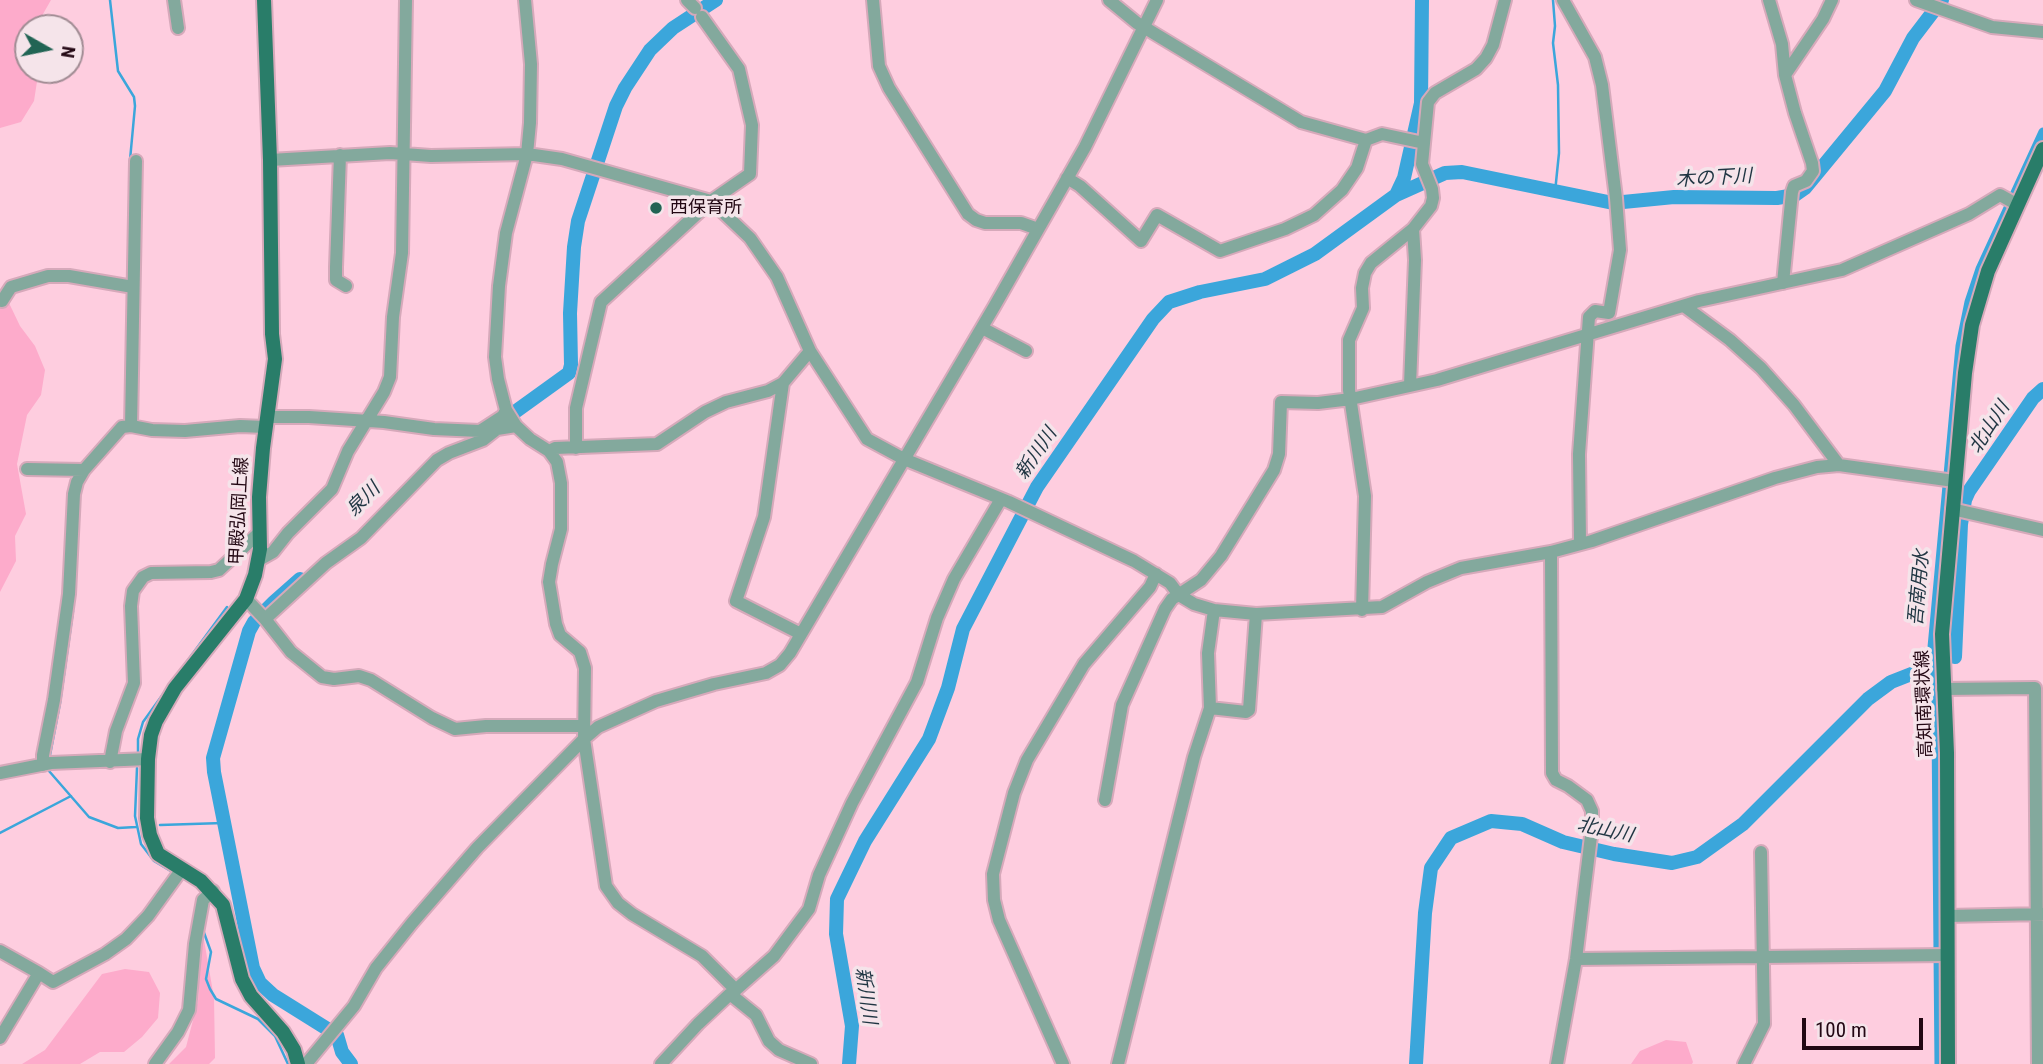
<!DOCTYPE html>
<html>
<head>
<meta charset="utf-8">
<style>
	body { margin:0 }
	#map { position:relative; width:2043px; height:1064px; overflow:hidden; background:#fecddf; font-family:"Roboto Condensed",sans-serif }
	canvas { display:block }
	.north { position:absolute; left:14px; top:14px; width:70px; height:70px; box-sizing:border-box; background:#f5e4ea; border:2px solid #a18c94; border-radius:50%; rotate:99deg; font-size:19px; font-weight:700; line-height:28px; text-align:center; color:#220713 }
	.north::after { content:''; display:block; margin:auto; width:24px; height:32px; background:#216454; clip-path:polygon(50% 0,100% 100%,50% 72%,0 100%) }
	.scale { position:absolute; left:1802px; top:1018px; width:121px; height:32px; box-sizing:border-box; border:4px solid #220713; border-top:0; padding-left:9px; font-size:21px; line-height:24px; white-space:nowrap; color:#220713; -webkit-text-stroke:5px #f5e4ea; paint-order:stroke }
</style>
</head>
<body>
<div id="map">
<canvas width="2043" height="1064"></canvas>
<div class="north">N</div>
<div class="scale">100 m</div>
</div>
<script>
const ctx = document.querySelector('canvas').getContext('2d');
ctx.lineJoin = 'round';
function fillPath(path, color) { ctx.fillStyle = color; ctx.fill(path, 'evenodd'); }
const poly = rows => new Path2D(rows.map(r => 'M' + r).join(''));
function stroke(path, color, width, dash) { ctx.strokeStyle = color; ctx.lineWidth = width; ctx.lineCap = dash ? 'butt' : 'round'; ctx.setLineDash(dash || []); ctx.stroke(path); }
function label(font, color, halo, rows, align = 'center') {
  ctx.font = font + ' "Roboto Condensed","Noto Sans JP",sans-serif'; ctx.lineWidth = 7; ctx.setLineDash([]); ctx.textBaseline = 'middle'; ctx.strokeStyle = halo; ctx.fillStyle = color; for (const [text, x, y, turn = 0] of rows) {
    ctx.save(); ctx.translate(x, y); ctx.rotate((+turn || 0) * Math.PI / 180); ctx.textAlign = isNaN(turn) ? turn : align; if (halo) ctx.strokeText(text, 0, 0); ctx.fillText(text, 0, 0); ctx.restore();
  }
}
const green = poly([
	[0,0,51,0,35,28,28,28,28,70,37,70,38,75,34,101,21,122,0,128],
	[9,303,20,326,35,346,45,370,41,395,27,415,17,464,26,514,15,536,16,561,0,592,0,305],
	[202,928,214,998,215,1058,209,1064,169,1064,186,1047,198,1001],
	[125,969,149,972,160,993,158,1018,142,1037,124,1052,100,1052,80,1064,22,1064,45,1050,102,974],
	[1666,1040,1686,1042,1693,1062,1692,1064,1631,1064,1640,1051]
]);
const stream = poly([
	[110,0,118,71,134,97,135,106,130,160],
	[1553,0,1555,26,1553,43,1558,85,1559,153,1555,192],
	[75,591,79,513],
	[177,675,227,607],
	[138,754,138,739,143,722,171,683],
	[49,760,60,703,73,611],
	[49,767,49,771,89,817,118,828,136,827],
	[137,768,135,816,141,844,154,861,174,873],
	[160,825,223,823],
	[0,833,71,796],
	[203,930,211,952,206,979,210,989,216,999,258,1019,275,1036,288,1064]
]);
const canal = poly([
	[1939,1064,1936,726,1931,658,1960,346,1969,302,1980,269,2043,132]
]);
const river = poly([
	[1396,195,1445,173,1462,172,1613,203,1674,197,1777,198,1795,195,1805,188,1885,91,1913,38,1942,0],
	[501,422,569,373,571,365,570,313,574,247,578,221,616,106,625,88,650,50,673,28,716,0],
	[300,579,274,602,254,622,249,631,213,758,214,772,253,968,260,983,273,995,337,1035,342,1052,351,1064],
	[1955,657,1961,524,1965,500,1969,491,2033,398,2043,389],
	[849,1064,852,1026,836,934,837,899,865,841,929,739,948,688,963,629,1037,487,1153,319,1169,302,1200,292,1265,279,1315,254,1396,195,1404,178,1421,103,1422,0],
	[1416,1064,1425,913,1431,868,1451,838,1491,821,1522,824,1563,842,1614,854,1672,863,1697,857,1743,824,1868,699,1891,682,1919,671]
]);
const minor = poly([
	[174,0,178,28],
	[525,0,531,64,530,123,527,154,506,233,499,286,495,357,498,379,506,410,516,426,530,439,549,451,557,462,561,483,561,529,552,564,549,582,556,624,560,635,580,652,585,668,584,739,606,886,618,903,632,914,702,956,736,990],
	[687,0,695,8],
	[873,0,879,66,889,88,968,214,976,220,985,223,1021,223,1038,229],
	[1109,0,1137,23,1301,122,1366,140,1382,134,1424,143],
	[1563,0,1595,57,1602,85,1616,198,1620,250,1609,313,1595,311,1589,317,1579,454,1580,543],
	[1769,0,1782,44,1785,75],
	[1916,0,1992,27,2043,32],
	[340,155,336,267,336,280,346,286],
	[270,160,390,153,431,156,527,154,562,159,711,201,750,238,777,277,810,351,867,439,904,459,1009,502,1134,561,1170,583,1179,595,1194,604,1214,610,1256,614,1382,607,1427,582,1461,568,1551,552,1592,541,1775,478,1817,467,1839,465,1954,481],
	[1067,178,1080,186,1141,241,1157,215,1220,251,1285,229,1314,215,1342,190,1357,168,1366,140],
	[1783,283,1792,192,1794,186,1806,181,1813,171,1812,163,1795,113,1785,75,1823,19,1832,0],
	[2,301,11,287,48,276,69,276,133,287],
	[1684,306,1730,340,1761,368,1794,405,1839,465],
	[982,328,1026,351],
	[783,383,764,517,736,601,801,634],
	[1410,385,1415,260,1413,229],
	[267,417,309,417,384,422,434,429,480,431,503,416,506,410],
	[131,426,152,430,185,431,240,426,265,427],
	[576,448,576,408,601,302,711,201,750,174,752,125,739,69,702,17],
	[549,451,555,448,657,444,705,412,726,402,768,391,783,383,810,351],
	[27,469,84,470],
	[1952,509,2043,530],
	[1551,552,1552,773,1556,780,1568,786,1587,800,1592,811,1592,828,1576,959,1557,1064],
	[257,561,273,552,288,533,332,489,348,451,384,392,390,377,393,317,402,253,406,0],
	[246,599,265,619,291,652,322,677,334,679,359,676,371,680,432,718,455,729,486,726,583,726],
	[1362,610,1365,496,1349,390,1349,340,1363,308,1362,288,1365,273,1371,263,1413,229,1431,206,1433,198,1432,189,1422,164,1428,102,1435,93,1476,69,1486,58,1493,45,1505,0],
	[265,619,326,563,361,538,437,460,449,453,483,440,497,429,516,426],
	[1943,689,2035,688,2038,1064],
	[1210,708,1246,712,1249,710,1256,614],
	[110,762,116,731,134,683,131,606,133,591,143,577,151,573,211,572,219,570,260,532],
	[43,765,43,755,54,700,69,594,74,494,77,482,84,470,122,427,131,426,136,161],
	[0,773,51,763,148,759],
	[1105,800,1122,705,1165,609,1172,599,1201,580,1221,556,1274,470,1279,454,1281,402,1318,403,1351,399,1437,380,1699,301,1842,270,1969,214,2000,195,2018,205],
	[1947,916,2043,914],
	[0,951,39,973],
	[1576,959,1947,955],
	[731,994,774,956,809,909,819,875,852,803,917,682,937,618,954,579,1001,499],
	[0,1038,39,973,53,982,105,954,126,939,148,916,182,869],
	[155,1064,178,1032,189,1010,195,944,203,900,213,891],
	[306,1064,354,1006,376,968,412,923,477,848,584,739,598,727,656,701,714,684,766,673,780,665,790,653,994,307,1085,147,1157,0],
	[661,1064,698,1024,730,994,756,1015,769,1041,779,1050,811,1064],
	[1063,1064,999,920,994,900,993,874,1014,793,1027,760,1084,664,1150,587,1156,574],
	[1118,1064,1194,757,1210,708,1208,653,1214,610],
	[1744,1064,1764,1024,1761,852]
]);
const major = poly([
	[264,0,270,160,272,334,275,359,263,448,259,497,260,549,255,575,246,599,175,688,156,721,151,735,148,759,147,818,150,835,158,854,201,881,223,905,242,979,251,996,283,1032,294,1050,298,1064],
	[1948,1064,1947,753,1942,634,1965,373,1972,325,1988,271,2043,149]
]);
const markers = [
	[656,208,7,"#216454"]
];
const poiNames = [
	["西保育所",670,208]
];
const streetNames = [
	["甲殿弘岡上線",240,511,-87],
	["高知南環状線",1925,704,-92]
];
const waterNames = [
	["木の下川",1714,179,-3],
	["北山川",1990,428,-57],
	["新川川",1037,454,-56],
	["泉川",364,500,-45],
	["吾南用水",1920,588,-85],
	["北山川",1605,831,12],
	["新川川",865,996,82]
];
fillPath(green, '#fdabcb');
stroke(stream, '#3ba6db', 2.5);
stroke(canal, '#3ba6db', 9);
stroke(river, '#3ba6db', 14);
stroke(minor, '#d6a9ba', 16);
stroke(major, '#d6a9ba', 18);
stroke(minor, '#83a99d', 12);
stroke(major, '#297d69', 14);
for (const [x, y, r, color] of markers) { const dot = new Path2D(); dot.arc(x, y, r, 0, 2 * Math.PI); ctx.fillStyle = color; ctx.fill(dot); stroke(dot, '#f5e4ea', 2.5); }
label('18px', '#220713', '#f5e4ea', poiNames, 'left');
label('18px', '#220713', '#f5e4ea', streetNames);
label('italic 19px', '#1f3542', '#f5e4ea', waterNames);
</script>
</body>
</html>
